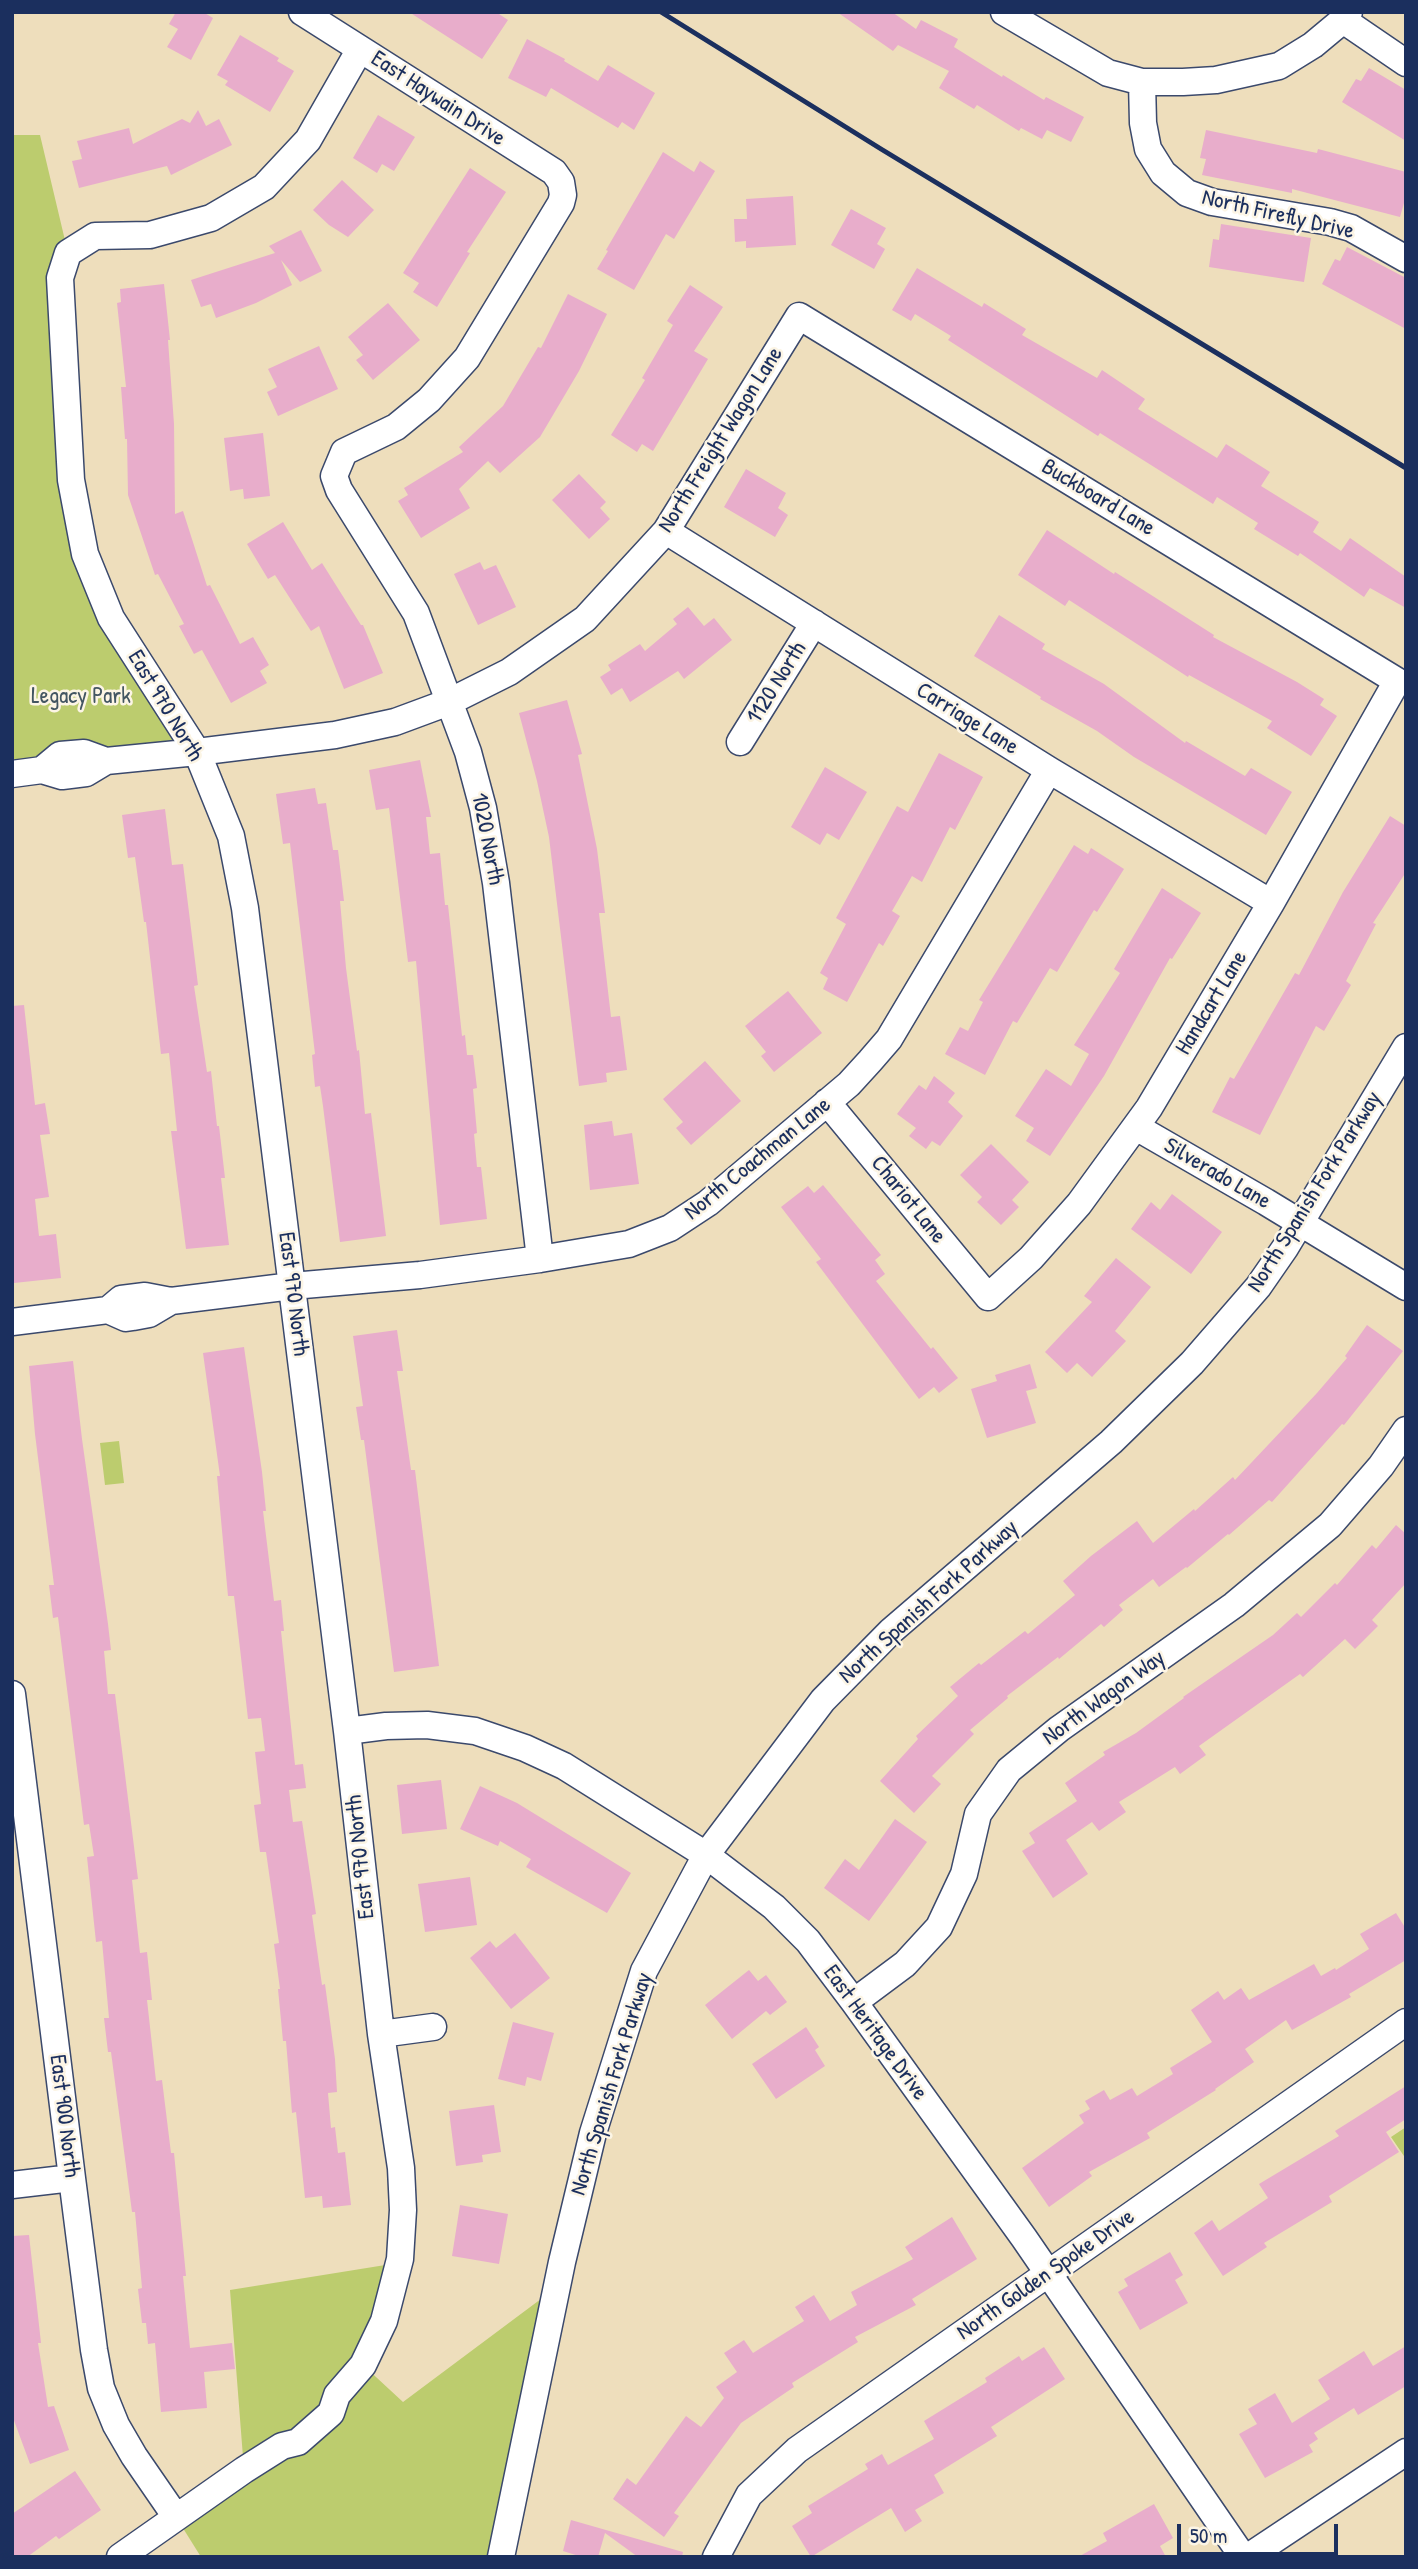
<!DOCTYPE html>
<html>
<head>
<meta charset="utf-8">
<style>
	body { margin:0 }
	#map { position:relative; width:1418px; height:2569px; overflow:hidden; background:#eedebc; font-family:"Patrick Hand",sans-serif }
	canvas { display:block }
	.frame { position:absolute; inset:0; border:14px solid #1b2f5e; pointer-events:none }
	.scale { position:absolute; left:1177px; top:2524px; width:161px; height:32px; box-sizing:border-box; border:4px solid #1b2f5e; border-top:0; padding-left:9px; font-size:21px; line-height:24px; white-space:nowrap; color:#1b2f5e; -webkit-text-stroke:5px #fcf5e5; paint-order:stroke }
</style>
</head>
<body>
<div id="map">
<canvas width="1418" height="2569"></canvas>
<div class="frame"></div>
<div class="scale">50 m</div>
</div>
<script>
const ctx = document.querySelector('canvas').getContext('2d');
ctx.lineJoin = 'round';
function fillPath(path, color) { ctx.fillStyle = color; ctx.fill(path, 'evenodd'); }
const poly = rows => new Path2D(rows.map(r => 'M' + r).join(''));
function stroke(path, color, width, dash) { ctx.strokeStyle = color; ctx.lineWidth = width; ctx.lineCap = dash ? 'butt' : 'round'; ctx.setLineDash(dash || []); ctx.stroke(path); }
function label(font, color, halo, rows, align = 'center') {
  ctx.font = font + ' "Patrick Hand",sans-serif'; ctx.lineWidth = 5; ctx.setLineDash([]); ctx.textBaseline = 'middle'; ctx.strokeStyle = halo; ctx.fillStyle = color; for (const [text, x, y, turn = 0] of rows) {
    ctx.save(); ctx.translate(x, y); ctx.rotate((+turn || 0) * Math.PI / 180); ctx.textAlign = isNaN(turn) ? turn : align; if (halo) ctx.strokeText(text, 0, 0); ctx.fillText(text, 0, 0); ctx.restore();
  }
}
const green = poly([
	[12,135,40,135,68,253,85,554,197,752,12,776],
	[119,1441,124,1483,105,1485,100,1443],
	[1406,2127,1406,2159,1391,2137],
	[404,2262,363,2365,403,2402,557,2287,501,2557,201,2557,176,2517,244,2470,230,2290]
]);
const building = poly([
	[176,12,203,12,213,18,191,60,167,47,178,29,169,24],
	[409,12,496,12,508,20,482,59],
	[837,12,892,12,916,29,921,20,958,39,954,47,1002,77,1003,75,1044,100,1046,97,1084,117,1071,142,1047,130,1042,139,1021,128,1019,131,977,105,974,109,939,88,949,71,898,45,893,51],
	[240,35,279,58,277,61,294,71,270,112,225,85,228,81,217,75],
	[527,39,565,59,564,61,598,81,608,65,655,93,634,130,622,122,618,128,551,88,546,97,508,78],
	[1369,68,1406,90,1406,141,1342,102,1356,79,1361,81],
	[198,110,206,126,219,119,232,145,171,175,167,166,79,188,72,161,82,159,77,141,129,128,133,144,182,119,190,123],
	[378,115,415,137,394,171,382,164,377,173,353,158],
	[1206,130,1317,153,1318,149,1406,172,1406,196,1400,217,1292,189,1292,193,1202,175,1206,159,1200,158],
	[663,152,694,172,700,161,715,171,674,239,666,234,634,290,597,269,608,251,606,250],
	[470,168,506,192,467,252,470,253,437,307,413,292,419,283,403,273],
	[342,180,374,210,348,237,329,225,313,210],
	[793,196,796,245,746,248,746,241,735,242,734,219,747,219,746,199],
	[851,209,886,228,877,244,885,249,874,269,831,245],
	[1221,224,1311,238,1304,282,1209,267,1213,239,1219,240],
	[301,230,322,271,300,282,281,260,292,285,256,303,216,318,211,304,201,307,191,280,275,253,269,246],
	[1347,247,1406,278,1406,329,1322,284,1335,259,1340,261],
	[917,268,982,307,984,303,1026,329,1022,335,1097,378,1102,370,1145,399,1138,409,1217,458,1226,444,1270,472,1261,486,1319,522,1313,532,1341,551,1350,538,1406,577,1406,608,1370,588,1364,597,1300,553,1298,556,1254,529,1258,523,1217,497,1213,504,1100,433,1098,436,948,340,951,336,915,314,911,321,892,310],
	[164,284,170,340,168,340,174,424,175,514,183,511,207,586,210,585,240,644,253,637,269,665,260,671,267,683,231,703,202,650,194,654,179,626,184,624,158,574,155,575,128,495,127,439,125,439,121,387,126,387,117,303,121,302,120,289],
	[690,285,723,307,694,351,708,359,653,451,642,444,637,452,611,435,645,380,642,378,673,325,667,321],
	[568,294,607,314,579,371,540,437,500,473,488,461,459,489,470,508,421,538,398,501,408,495,404,488,463,452,459,447,503,406,538,347,541,348],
	[388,303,420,340,373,380,356,360,363,355,348,337],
	[319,346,338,389,278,416,267,392,277,387,268,369],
	[263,433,270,496,244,499,243,489,230,491,224,438],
	[746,469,786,493,778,508,788,515,775,537,724,507],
	[579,474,606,502,600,508,610,519,589,539,552,500],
	[283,522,312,570,322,563,361,625,363,625,383,673,344,689,319,626,311,631,275,575,268,579,247,544],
	[1047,530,1114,574,1115,572,1214,635,1213,637,1297,682,1324,699,1320,705,1337,716,1311,756,1267,728,1272,721,1189,675,1188,677,1069,600,1065,606,1018,575],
	[480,562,484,570,496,565,516,607,478,625,454,574],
	[688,607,704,626,714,618,732,640,684,679,678,671,630,702,622,688,611,695,600,677,611,670,608,665,640,644,645,651,677,624,673,619],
	[999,615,1045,644,1042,649,1104,684,1185,743,1186,741,1245,776,1251,768,1292,792,1266,835,1134,757,1097,731,1040,699,1041,697,974,656],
	[567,700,582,754,578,755,597,849,605,913,599,913,611,1017,620,1016,627,1070,606,1073,607,1082,579,1086,549,837,537,781,519,713],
	[939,753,983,777,955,830,950,827,922,882,912,876,892,911,900,916,883,946,879,943,847,1002,823,989,828,978,820,973,846,924,836,918,897,806,908,812],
	[420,760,431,817,426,817,430,854,440,853,445,905,448,905,462,1036,465,1035,467,1055,473,1055,477,1088,473,1089,477,1133,474,1134,477,1167,481,1167,487,1219,440,1225,416,961,408,962,389,808,376,810,369,770],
	[825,767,867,792,839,840,827,833,820,845,791,827],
	[315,788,318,804,326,803,333,850,338,850,344,901,340,901,346,968,357,1051,359,1050,365,1114,371,1113,386,1236,340,1242,323,1106,320,1086,315,1087,312,1055,315,1054,290,843,283,844,276,794],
	[165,809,172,865,183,864,198,985,194,986,207,1072,211,1071,217,1126,219,1126,225,1178,221,1178,229,1245,186,1249,171,1131,177,1131,169,1053,161,1054,146,922,144,922,135,857,128,858,122,815],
	[1390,816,1406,826,1406,872,1373,923,1376,924,1346,981,1351,985,1324,1031,1316,1026,1260,1135,1212,1112,1230,1077,1234,1079,1295,973,1299,975,1343,892],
	[1074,845,1088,854,1091,848,1124,869,1097,912,1094,910,1057,972,1050,968,1017,1023,1013,1021,985,1075,945,1054,960,1027,968,1031,983,1002,979,1000],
	[1162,888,1201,913,1172,959,1170,958,1104,1076,1050,1156,1026,1141,1034,1128,1015,1116,1046,1069,1071,1086,1089,1054,1074,1045,1120,973,1114,969],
	[788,991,822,1033,774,1072,761,1056,766,1052,745,1026],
	[24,1005,35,1105,45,1103,50,1134,40,1135,49,1197,35,1199,39,1236,56,1234,61,1278,14,1283,12,1006],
	[705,1061,741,1101,691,1145,676,1128,683,1122,663,1099],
	[934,1076,955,1093,948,1102,963,1116,940,1146,932,1141,926,1149,909,1136,916,1128,897,1114,919,1085,926,1090],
	[612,1121,614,1136,632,1133,639,1184,590,1190,584,1125],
	[991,1144,1029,1182,1012,1200,1019,1207,1001,1225,977,1202,982,1197,960,1175],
	[823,1185,881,1255,875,1260,885,1274,876,1281,931,1349,933,1347,958,1378,939,1393,934,1387,919,1399,816,1262,821,1259,781,1207,808,1186,814,1193],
	[1172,1194,1222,1232,1191,1274,1131,1229,1151,1202,1160,1210],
	[1116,1258,1151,1287,1115,1331,1126,1341,1092,1377,1077,1363,1067,1373,1045,1352,1092,1302,1084,1296],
	[1367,1325,1403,1351,1344,1425,1342,1424,1272,1502,1269,1500,1229,1535,1228,1534,1187,1568,1186,1567,1159,1587,1153,1579,1119,1605,1123,1610,1104,1627,1101,1624,1059,1659,1058,1657,1007,1696,1008,1698,970,1730,974,1734,932,1776,941,1784,914,1813,880,1781,918,1739,916,1736,958,1696,950,1687,979,1663,981,1665,1025,1631,1028,1634,1075,1595,1063,1581,1091,1556,1137,1521,1153,1543,1194,1509,1195,1511,1233,1477,1235,1480,1317,1393,1347,1358,1345,1356],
	[397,1330,403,1371,397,1371,411,1470,415,1470,439,1666,394,1672,364,1440,361,1440,356,1407,363,1406,353,1336],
	[244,1347,262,1472,266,1511,263,1511,274,1601,281,1600,284,1631,281,1631,295,1765,303,1764,306,1788,289,1790,293,1822,302,1821,316,1914,312,1915,322,1985,325,1984,335,2059,337,2092,328,2093,331,2128,335,2127,338,2153,345,2152,351,2205,323,2208,322,2196,305,2198,296,2112,292,2113,286,2041,283,2041,278,1989,280,1989,274,1944,279,1943,266,1852,260,1852,254,1805,261,1804,255,1752,265,1751,261,1718,248,1719,234,1596,228,1596,217,1476,220,1476,203,1353],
	[73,1361,82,1439,108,1624,111,1650,104,1651,108,1694,115,1694,138,1879,132,1880,140,1953,147,1952,152,2000,147,2000,156,2081,162,2080,171,2153,174,2153,186,2276,183,2276,190,2348,232,2343,235,2369,204,2372,207,2408,161,2412,155,2343,148,2344,146,2323,142,2323,138,2289,142,2288,135,2212,132,2212,111,2052,108,2052,104,2018,109,2018,102,1941,96,1942,87,1857,94,1856,89,1824,84,1825,58,1617,53,1618,49,1585,54,1585,35,1434,29,1366],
	[1030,1364,1037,1388,1026,1391,1036,1423,987,1438,971,1389,997,1381,995,1375],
	[1396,1525,1406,1534,1406,1583,1372,1620,1378,1626,1355,1649,1345,1639,1303,1677,1300,1674,1199,1746,1206,1755,1180,1774,1175,1767,1119,1802,1126,1812,1099,1831,1092,1822,1066,1840,1088,1874,1053,1898,1022,1851,1035,1843,1029,1833,1077,1801,1065,1783,1105,1755,1103,1752,1136,1733,1184,1698,1183,1697,1273,1635,1297,1613,1301,1617,1335,1583,1337,1585,1372,1545,1376,1549],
	[441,1780,447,1829,402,1834,397,1785],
	[480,1786,517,1803,631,1873,607,1913,526,1867,531,1859,500,1841,498,1846,460,1829],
	[895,1819,927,1842,869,1921,824,1888,845,1859,859,1870],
	[470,1877,477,1925,425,1932,418,1884],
	[1396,1913,1406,1929,1406,1960,1349,1994,1351,1997,1292,2030,1286,2020,1245,2049,1254,2062,1215,2089,1216,2090,1147,2133,1150,2138,1089,2172,1092,2176,1049,2207,1022,2168,1084,2123,1079,2115,1090,2109,1085,2101,1104,2090,1110,2100,1132,2088,1137,2096,1173,2074,1170,2068,1212,2042,1191,2010,1218,1991,1224,2000,1241,1988,1249,2000,1314,1964,1321,1976,1335,1968,1336,1970,1369,1949,1360,1934],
	[515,1933,550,1978,511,2009,470,1958,490,1941,496,1948],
	[749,1970,758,1981,766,1975,787,2002,770,2015,766,2011,732,2039,705,2005],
	[513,2022,554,2033,541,2081,527,2077,525,2086,498,2079],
	[806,2027,819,2047,815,2050,825,2066,776,2099,752,2064],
	[1406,2086,1406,2119,1386,2132,1399,2152,1329,2196,1332,2202,1264,2243,1267,2247,1223,2276,1194,2233,1212,2220,1219,2231,1268,2198,1259,2184,1339,2136,1335,2131],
	[494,2105,501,2152,482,2155,483,2162,456,2166,449,2111],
	[460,2205,508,2214,499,2264,452,2256],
	[952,2217,977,2259,912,2299,916,2305,855,2337,858,2342,792,2383,794,2387,741,2423,674,2513,679,2516,664,2537,613,2499,627,2478,636,2485,686,2416,701,2427,724,2398,716,2387,737,2372,724,2353,744,2340,753,2353,804,2321,795,2307,814,2295,830,2321,857,2305,851,2292,913,2259,905,2247],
	[29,2235,41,2343,38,2343,48,2407,54,2406,69,2450,30,2464,12,2415,12,2236],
	[1170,2252,1183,2275,1175,2280,1188,2303,1140,2330,1118,2292,1128,2286,1124,2279],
	[1406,2346,1406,2386,1358,2415,1354,2408,1314,2433,1318,2439,1309,2445,1313,2452,1265,2478,1239,2434,1257,2424,1248,2409,1275,2393,1292,2423,1330,2399,1318,2380,1364,2351,1373,2366],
	[1044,2347,1065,2379,991,2427,997,2436,934,2475,944,2493,915,2510,922,2521,905,2532,891,2508,811,2557,792,2526,812,2513,808,2506,868,2469,865,2464,882,2454,888,2465,934,2439,924,2421,987,2382,985,2378,1019,2356,1022,2361],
	[75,2471,101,2510,59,2539,56,2536,27,2557,12,2557,12,2514],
	[1154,2504,1173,2538,1160,2546,1166,2557,1078,2557,1107,2541,1103,2533],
	[571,2520,683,2552,682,2557,638,2557,605,2533,598,2557,582,2557,563,2551]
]);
const minor = poly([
	[302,12,554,172,561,182,563,195,561,203,467,358,429,400,396,427,344,452,334,476,339,490,416,613,468,752,483,808,496,883,540,1259],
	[1004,12,1108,73,1142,82,1183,82,1216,80,1279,66,1313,45,1343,20,1349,12],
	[1343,20,1406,63],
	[1142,82,1143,123,1148,149,1163,173,1187,193,1212,202,1330,222,1351,228,1406,259],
	[666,531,1049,770,1271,903],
	[740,742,814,623],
	[42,770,60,755,84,753,106,761,197,752,335,735,395,722,449,702,509,672,585,619,666,531,799,316,1397,681,1271,903,1149,1108,1079,1204,1031,1258,988,1297,827,1102],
	[12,774,42,770,62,776,86,773,106,761],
	[1136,1127,1266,1202,1406,1287],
	[108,1310,126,1318,133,1317,149,1314,171,1301],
	[12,1322,108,1310,121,1299,145,1296,171,1301,292,1286,420,1275,540,1259,629,1244,670,1228,708,1203,849,1084,870,1061,889,1039,1049,770],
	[12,1694,72,2178,94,2350,101,2388,116,2425,134,2456,176,2517],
	[347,1731,386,1726,427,1725,475,1731,525,1748,564,1766,706,1855,774,1907,808,1941,854,2002,1024,2238,1243,2557],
	[854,2002,905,1964,939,1927,964,1874,978,1814,1009,1770,1059,1729,1234,1605,1330,1525,1381,1466,1406,1430],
	[381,2034,433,2027],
	[12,2185,72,2178],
	[120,2557,244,2470,282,2446,298,2442,331,2413,337,2395,363,2365,384,2321,400,2259,403,2210,401,2168,381,2034,347,1731,245,908,231,836,197,752,111,618,85,554,71,480,60,278,68,253,95,236,150,235,211,218,264,187,308,140,360,49],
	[501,2557,562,2262,593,2133,644,1971,706,1855,823,1700,891,1631,1111,1442,1192,1363,1258,1287,1285,1248,1406,1047],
	[716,2557,749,2495,797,2450,1406,2022],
	[1248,2557,1406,2452]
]);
const rail = poly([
	[661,12,881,149,1406,468]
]);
const streetNames = [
	["East Haywain Drive",438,99,33],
	["North Firefly Drive",1278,215,13],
	["North Freight Wagon Lane",721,440,-58],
	["Buckboard Lane",1098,498,31],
	["1120 North",777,683,-58],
	["East 970 North",165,706,59],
	["Carriage Lane",967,719,32],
	["1020 North",487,839,79],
	["Handcart Lane",1212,1003,-59],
	["North Coachman Lane",758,1159,-39],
	["Silverado Lane",1217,1174,30],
	["North Spanish Fork Parkway",1315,1192,-58],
	["Chariot Lane",908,1200,51],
	["East 970 North",293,1294,83],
	["North Spanish Fork Parkway",929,1602,-42],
	["North Wagon Way",1104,1698,-36],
	["East 970 North",361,1857,-96],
	["East Heritage Drive",875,2033,54],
	["North Spanish Fork Parkway",612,2084,-73],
	["East 900 North",64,2116,83],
	["North Golden Spoke Drive",1046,2275,-35]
];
const parkNames = [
	["Legacy Park",81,697]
];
fillPath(green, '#bccc6e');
fillPath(building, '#e8adcb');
stroke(minor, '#3b496c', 29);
stroke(minor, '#fff', 26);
stroke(rail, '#1b2f5e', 5);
label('23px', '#1b2f5e', '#fcf5e5', streetNames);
label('23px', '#435662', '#fcf5e5', parkNames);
</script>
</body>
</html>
